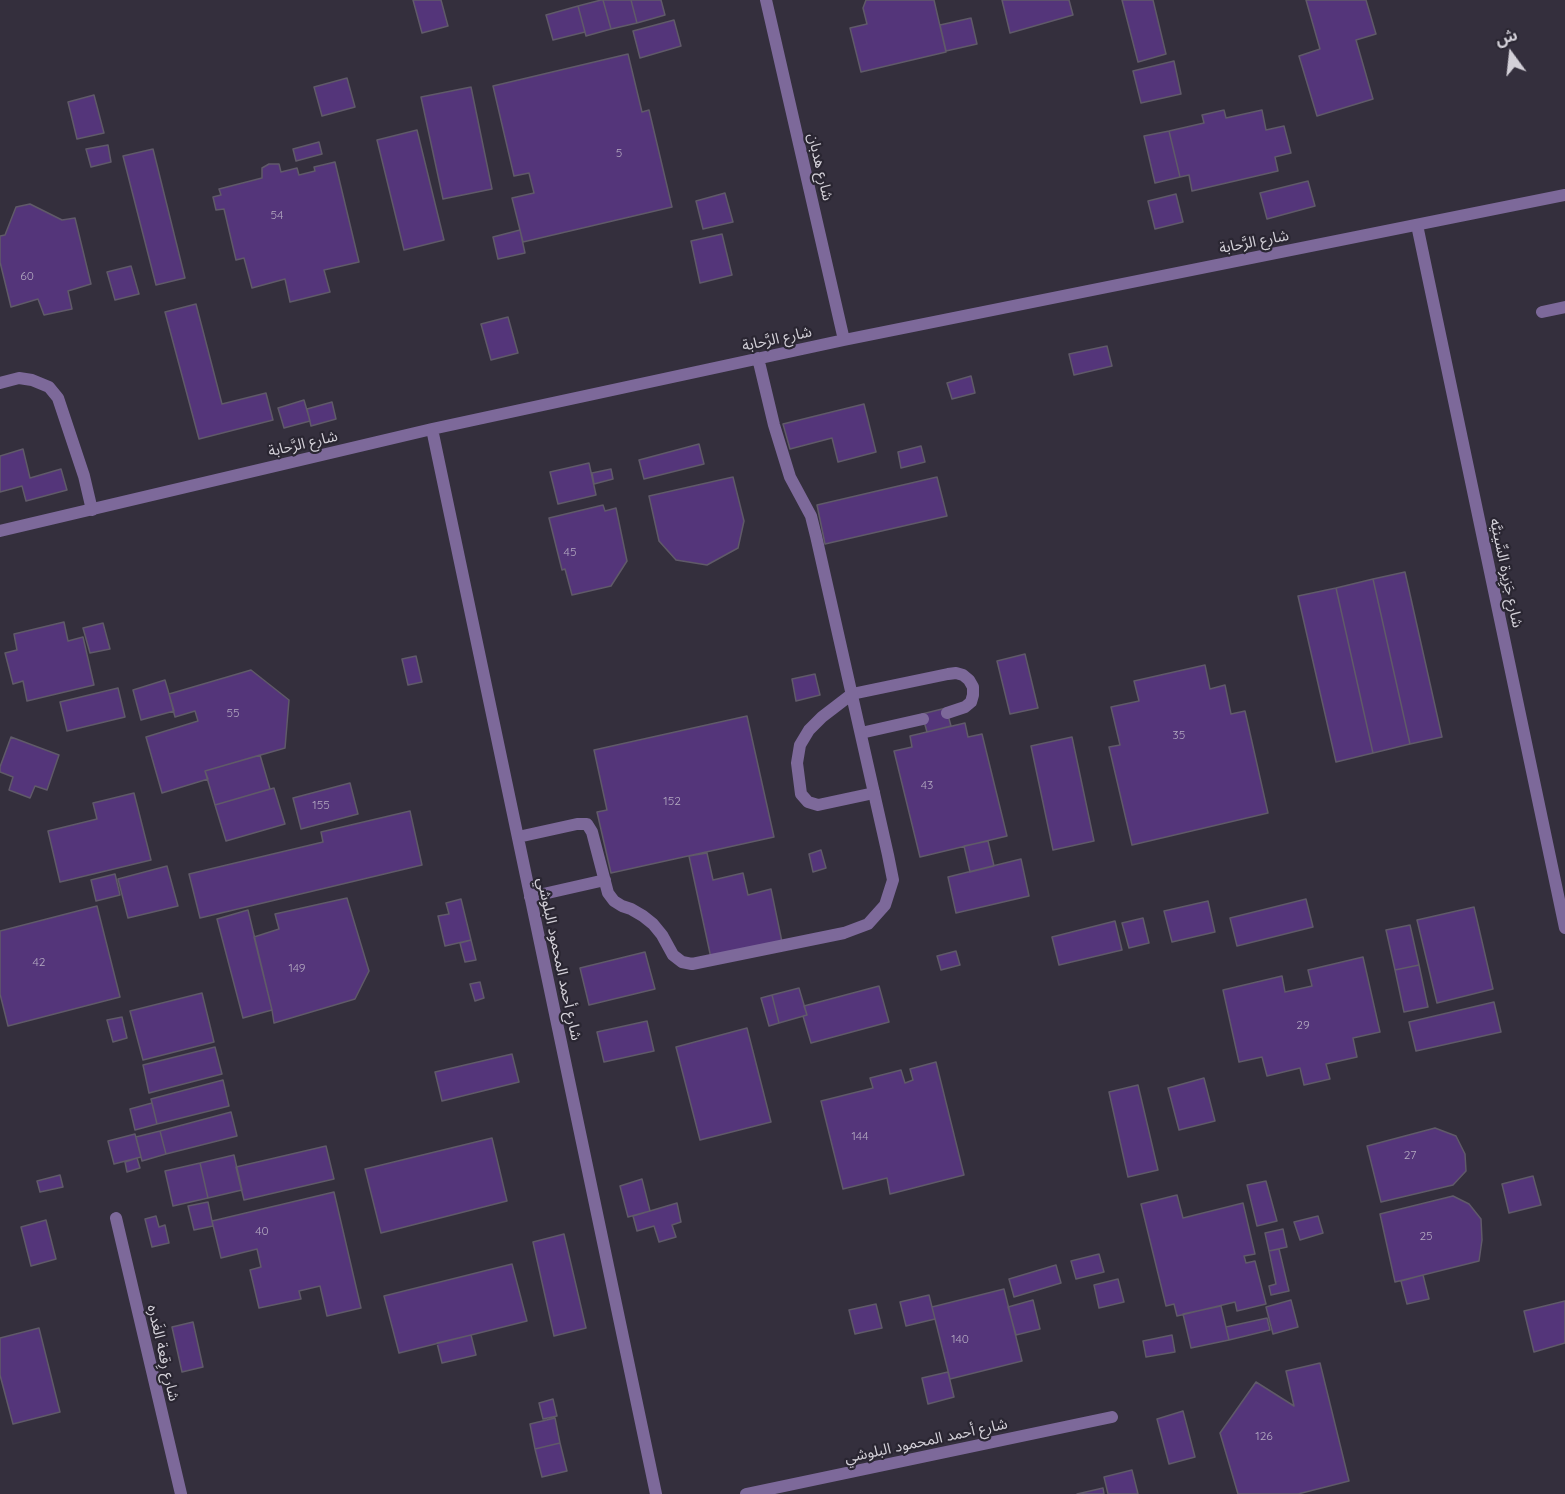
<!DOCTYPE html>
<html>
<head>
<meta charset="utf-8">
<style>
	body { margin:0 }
	#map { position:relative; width:1565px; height:1494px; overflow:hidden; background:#342f3d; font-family:Quicksand,"Noto Sans Arabic",sans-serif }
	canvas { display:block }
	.north { position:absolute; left:1481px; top:24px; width:60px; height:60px; -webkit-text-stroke:4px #2a2632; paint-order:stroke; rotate:345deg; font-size:16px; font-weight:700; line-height:24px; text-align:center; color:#d3d0d8 }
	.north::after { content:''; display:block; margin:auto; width:21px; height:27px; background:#d3d0d8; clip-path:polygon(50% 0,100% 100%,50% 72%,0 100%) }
</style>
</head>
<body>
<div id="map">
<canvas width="1565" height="1494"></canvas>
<div class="north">ش</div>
</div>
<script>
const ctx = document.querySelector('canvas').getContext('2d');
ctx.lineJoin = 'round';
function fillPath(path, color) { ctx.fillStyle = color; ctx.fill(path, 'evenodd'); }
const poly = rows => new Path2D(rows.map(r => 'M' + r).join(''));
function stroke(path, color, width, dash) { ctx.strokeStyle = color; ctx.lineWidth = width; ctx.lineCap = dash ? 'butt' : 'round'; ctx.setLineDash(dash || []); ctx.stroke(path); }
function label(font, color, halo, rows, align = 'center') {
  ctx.font = font + ' Quicksand,"Noto Sans Arabic",sans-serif'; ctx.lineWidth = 4.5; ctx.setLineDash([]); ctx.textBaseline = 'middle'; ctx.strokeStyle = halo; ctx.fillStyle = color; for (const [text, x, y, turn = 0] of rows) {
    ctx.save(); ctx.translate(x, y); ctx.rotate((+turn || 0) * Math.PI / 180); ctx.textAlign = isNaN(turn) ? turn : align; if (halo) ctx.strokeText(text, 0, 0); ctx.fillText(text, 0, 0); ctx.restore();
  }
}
const building = poly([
	[413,0,441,0,448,26,422,33,413,0],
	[601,0,603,0,611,29,586,36,578,6,601,0],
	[603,0,631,0,637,23,611,29,603,0],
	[631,0,661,0,665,15,637,23,631,0],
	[866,0,934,0,946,52,861,72,850,28,867,24,863,8,866,0],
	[1002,0,1069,0,1073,15,1010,33,1002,0],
	[1122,0,1153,0,1166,54,1138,62,1122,0],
	[1306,0,1366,0,1376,34,1356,40,1373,99,1317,116,1299,56,1320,49,1306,0],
	[578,6,585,32,553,40,546,15,578,6],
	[971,18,977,44,946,51,940,25,971,18],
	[674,20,681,46,640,58,633,31,674,20],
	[628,54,642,112,649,110,672,207,523,242,512,198,534,193,529,173,514,176,493,86,628,54],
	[1174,61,1181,94,1141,103,1133,71,1174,61],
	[347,78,355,107,322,116,314,87,347,78],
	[471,87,492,189,443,199,421,97,471,87],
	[94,95,104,133,77,139,68,102,94,95],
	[1224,110,1226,118,1262,110,1266,130,1284,126,1291,153,1275,157,1278,171,1192,191,1189,175,1180,177,1169,131,1204,123,1202,115,1224,110],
	[417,130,444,240,404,250,377,140,417,130],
	[1169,131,1180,177,1155,183,1144,136,1169,131],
	[319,142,322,154,296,161,293,149,319,142],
	[108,145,111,162,91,167,86,149,108,145],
	[153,149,185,278,156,285,123,156,153,149],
	[335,162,359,262,324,270,330,292,290,302,285,279,252,288,244,258,236,260,224,209,216,210,213,197,221,195,219,189,262,178,262,168,269,164,279,164,281,172,297,168,299,175,315,171,314,167,335,162],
	[1308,181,1315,206,1267,219,1260,193,1308,181],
	[725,193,733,222,703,229,696,201,725,193],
	[1176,194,1183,222,1155,229,1148,201,1176,194],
	[30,204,62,220,75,218,91,284,68,291,72,309,44,315,38,299,11,307,0,262,0,236,5,235,16,207,30,204],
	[520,230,525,253,498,259,493,237,520,230],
	[722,234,732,275,700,283,691,241,722,234],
	[131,266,139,294,115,300,107,272,131,266],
	[196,304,222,404,266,393,273,420,199,439,165,312,196,304],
	[508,317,518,353,491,360,481,324,508,317],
	[1107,346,1112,366,1074,375,1069,354,1107,346],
	[971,376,975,393,952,399,947,383,971,376],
	[304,400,310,421,284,428,278,408,304,400],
	[332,402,336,419,311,426,307,409,332,402],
	[864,404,876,452,838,462,832,438,790,449,783,424,864,404],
	[699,444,704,464,644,479,639,460,699,444],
	[921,446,925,462,901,468,898,452,921,446],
	[23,449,30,478,61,469,67,490,26,501,22,486,0,492,0,456,23,449],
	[589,463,596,495,558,504,550,472,589,463],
	[611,469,613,479,594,484,592,473,611,469],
	[733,477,744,521,738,548,707,565,676,560,659,541,649,496,733,477],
	[937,477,947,516,825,544,817,505,937,477],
	[603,505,605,511,616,508,627,561,611,586,572,595,565,569,562,570,549,518,603,505],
	[1405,572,1442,737,1410,744,1373,579,1405,572],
	[1373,579,1410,744,1373,753,1336,588,1373,579],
	[1336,588,1373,753,1336,762,1298,596,1336,588],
	[64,622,68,641,83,637,94,685,27,701,23,681,13,684,5,653,17,650,14,634,64,622],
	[103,623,110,649,90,653,83,628,103,623],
	[1025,654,1038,708,1010,714,997,661,1025,654],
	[416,656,422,682,408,685,402,659,416,656],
	[1205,665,1210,689,1225,685,1231,714,1245,711,1268,813,1132,845,1109,747,1120,745,1111,707,1139,701,1134,681,1205,665],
	[251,670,289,700,285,748,205,771,208,779,162,793,146,737,198,721,195,711,175,717,169,694,251,670],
	[815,674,820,695,796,701,792,679,815,674],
	[165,680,174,711,141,720,133,690,165,680],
	[118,688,125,717,67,731,60,702,118,688],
	[946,708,951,726,927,732,922,714,946,708],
	[747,716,774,837,611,873,597,812,607,810,594,750,747,716],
	[965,723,968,737,982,734,1007,836,920,857,894,751,912,747,910,736,965,723],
	[11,737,59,755,47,790,35,786,30,798,9,790,13,777,0,772,0,767,11,737],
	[1072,737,1094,841,1053,850,1031,746,1072,737],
	[260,755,270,789,215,805,205,771,260,755],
	[350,783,358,814,301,829,293,798,350,783],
	[274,788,285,824,226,841,215,805,274,788],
	[134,793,151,860,60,882,48,831,97,819,93,803,134,793],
	[410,811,422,865,200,918,189,874,323,842,321,832,410,811],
	[988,841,994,866,970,872,964,846,988,841],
	[821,850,826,868,813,872,809,854,821,850],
	[707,853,713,880,743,873,748,895,771,889,782,942,711,958,689,856,707,853],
	[1021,859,1029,896,956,913,948,877,1021,859],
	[167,866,178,906,128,918,118,879,167,866],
	[115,874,120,895,96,901,91,880,115,874],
	[347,898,369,971,355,999,274,1023,272,1010,254,937,279,929,275,914,347,898],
	[461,899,471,940,445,946,438,916,449,914,446,903,461,899],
	[1306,899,1313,927,1237,946,1230,918,1306,899],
	[1208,901,1215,932,1172,942,1164,911,1208,901],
	[97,906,120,997,8,1026,0,994,0,931,97,906],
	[1474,907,1493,989,1437,1003,1417,920,1474,907],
	[248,910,272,1010,243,1018,217,919,248,910],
	[1143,918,1149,943,1129,948,1122,923,1143,918],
	[1115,921,1122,950,1059,965,1052,937,1115,921],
	[1410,925,1419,965,1395,970,1386,930,1410,925],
	[471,940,476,960,465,962,460,943,471,940],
	[956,951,960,965,941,970,937,956,956,951],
	[645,952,655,989,589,1005,580,968,645,952],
	[1363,957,1380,1032,1353,1038,1357,1057,1326,1064,1330,1079,1304,1085,1300,1068,1267,1076,1262,1057,1239,1062,1223,990,1282,976,1285,992,1312,986,1308,970,1363,957],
	[1419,965,1428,1007,1404,1012,1395,970,1419,965],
	[480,982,484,998,475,1001,470,984,480,982],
	[879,986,889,1022,811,1043,803,1016,807,1015,804,1006,879,986],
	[799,988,807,1015,779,1023,772,995,799,988],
	[202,993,214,1042,143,1060,130,1011,202,993],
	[772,995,779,1023,769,1026,761,998,772,995],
	[1494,1002,1501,1032,1416,1051,1409,1022,1494,1002],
	[122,1017,127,1038,113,1042,107,1020,122,1017],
	[647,1021,654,1051,604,1062,597,1032,647,1021],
	[747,1028,771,1122,700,1140,676,1047,747,1028],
	[215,1047,222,1074,149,1093,143,1065,215,1047],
	[512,1054,519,1082,442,1101,435,1072,512,1054],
	[936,1062,964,1175,890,1194,887,1178,843,1189,821,1101,873,1088,870,1078,901,1070,905,1083,913,1080,910,1069,936,1062],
	[1204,1078,1215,1121,1179,1130,1168,1088,1204,1078],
	[223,1080,229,1106,157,1124,151,1099,223,1080],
	[1138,1085,1158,1170,1128,1177,1109,1092,1138,1085],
	[152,1103,157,1124,135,1130,130,1109,152,1103],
	[231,1112,237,1136,166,1154,160,1131,231,1112],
	[1435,1128,1456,1136,1465,1154,1466,1171,1453,1185,1381,1202,1367,1146,1435,1128],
	[160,1131,166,1154,142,1161,136,1137,160,1131],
	[135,1134,141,1157,114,1164,108,1141,135,1134],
	[492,1138,507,1201,381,1233,365,1169,492,1138],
	[326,1146,334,1179,244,1200,236,1167,326,1146],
	[234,1155,242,1190,208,1198,200,1163,234,1155],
	[137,1158,140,1168,127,1172,125,1162,137,1158],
	[200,1163,208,1198,173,1206,165,1171,200,1163],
	[60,1175,63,1187,40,1192,37,1181,60,1175],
	[1533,1176,1541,1205,1509,1213,1502,1184,1533,1176],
	[642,1179,650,1211,628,1217,620,1186,642,1179],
	[1266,1181,1277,1221,1257,1226,1247,1185,1266,1181],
	[334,1192,361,1308,327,1316,320,1286,299,1291,301,1299,259,1308,250,1270,261,1267,257,1249,221,1258,212,1221,334,1192],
	[1177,1195,1183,1218,1243,1203,1255,1254,1244,1256,1246,1263,1255,1261,1266,1304,1237,1311,1235,1302,1177,1316,1174,1304,1166,1306,1141,1204,1177,1195],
	[1453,1196,1469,1204,1481,1219,1482,1240,1479,1261,1395,1282,1380,1214,1453,1196],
	[208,1202,213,1226,194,1230,188,1206,208,1202],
	[677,1203,681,1222,672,1225,676,1237,659,1242,654,1226,637,1231,633,1216,677,1203],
	[156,1216,159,1227,165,1225,169,1243,152,1247,145,1219,156,1216],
	[1318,1216,1323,1233,1300,1240,1294,1222,1318,1216],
	[46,1220,56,1259,31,1266,21,1227,46,1220],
	[1283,1229,1287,1247,1269,1251,1265,1233,1283,1229],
	[564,1234,586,1328,554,1336,533,1242,564,1234],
	[1279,1249,1289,1291,1271,1295,1269,1286,1276,1284,1269,1251,1279,1249],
	[1099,1254,1104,1272,1076,1279,1071,1261,1099,1254],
	[512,1264,527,1321,399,1353,384,1296,512,1264],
	[1056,1265,1061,1283,1014,1297,1009,1279,1056,1265],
	[1423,1275,1429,1299,1407,1304,1401,1281,1423,1275],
	[1118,1279,1124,1302,1099,1308,1094,1285,1118,1279],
	[1004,1289,1022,1361,950,1379,932,1307,1004,1289],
	[929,1295,935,1319,906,1326,900,1302,929,1295],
	[1033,1300,1040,1329,1016,1335,1008,1307,1033,1300],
	[1291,1300,1298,1327,1273,1334,1266,1307,1291,1300],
	[1565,1301,1565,1343,1534,1352,1524,1311,1565,1301],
	[876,1304,882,1328,855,1334,849,1310,876,1304],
	[1221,1306,1229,1340,1191,1348,1183,1314,1221,1306],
	[1267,1318,1270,1330,1229,1340,1226,1327,1267,1318],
	[193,1322,203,1367,182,1372,172,1327,193,1322],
	[39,1328,60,1412,13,1424,0,1375,0,1338,39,1328],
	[471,1335,476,1355,442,1363,437,1343,471,1335],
	[1172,1335,1175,1352,1146,1357,1143,1341,1172,1335],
	[1320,1363,1349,1481,1298,1494,1238,1494,1220,1433,1256,1382,1294,1406,1286,1371,1320,1363],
	[948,1372,954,1397,928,1404,922,1378,948,1372],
	[553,1399,557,1416,543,1419,539,1403,553,1399],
	[1183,1411,1195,1457,1169,1464,1157,1419,1183,1411],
	[555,1418,560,1443,535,1449,530,1424,555,1418],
	[560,1443,567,1471,542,1477,535,1449,560,1443],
	[1132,1470,1138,1494,1108,1494,1104,1477,1132,1470],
	[1103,1488,1104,1494,1077,1494,1103,1488]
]);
const service = poly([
	[0,383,19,378,32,380,49,387,58,398,84,476,92,510],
	[861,733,923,719],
	[874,793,818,805,808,802,801,794,797,763,800,745,809,730,822,717,852,694,948,674,956,673,963,675,969,680,973,687,973,695,971,702,965,707,947,713]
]);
const minor = poly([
	[766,0,844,340],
	[1417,225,1565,928],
	[1542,312,1565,307],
	[432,429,656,1494],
	[0,531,432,429,844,340,1565,195],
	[518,837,577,824,587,824,592,832,608,893,614,901,622,906,631,909,643,916,653,924,662,935,673,955,682,962,692,964,844,933,868,924,885,905,893,880,888,855,816,536,811,516,790,477,774,425,758,358],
	[530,897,605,880],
	[116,1218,181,1494],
	[746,1494,1112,1417]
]);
const numberNames = [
	["5",619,153],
	["54",277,215],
	["60",27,276],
	["45",570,552],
	["55",233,713],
	["35",1179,735],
	["43",927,785],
	["152",672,801],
	["155",321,805],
	["42",39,962],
	["149",297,968],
	["29",1303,1025],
	["144",860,1136],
	["27",1410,1155],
	["40",262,1231],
	["25",1426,1236],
	["140",960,1339],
	["126",1264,1436]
];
const streetNames = [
	["شارع هدبان",820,167,77],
	["شارع الرَّحابة",1254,242,-11],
	["شارع الرَّحابة",777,339,-12],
	["شارع الرَّحابة",303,444,-13],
	["شارع جَزِيرة السِّينيَّه",1506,573,78],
	["شارع أحمد المحمود البلوشي",559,959,78],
	["شارع رِقعة الغَدره",163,1353,77],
	["شارع أحمد المحمود البلوشي",926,1441,-12]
];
fillPath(building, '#54357a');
stroke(building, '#605a69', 1.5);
stroke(service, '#7d699a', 12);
stroke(minor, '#7d699a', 12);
label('12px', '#b3a9c0', null, numberNames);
label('15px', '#d3d0d8', '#2a2632', streetNames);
</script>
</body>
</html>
